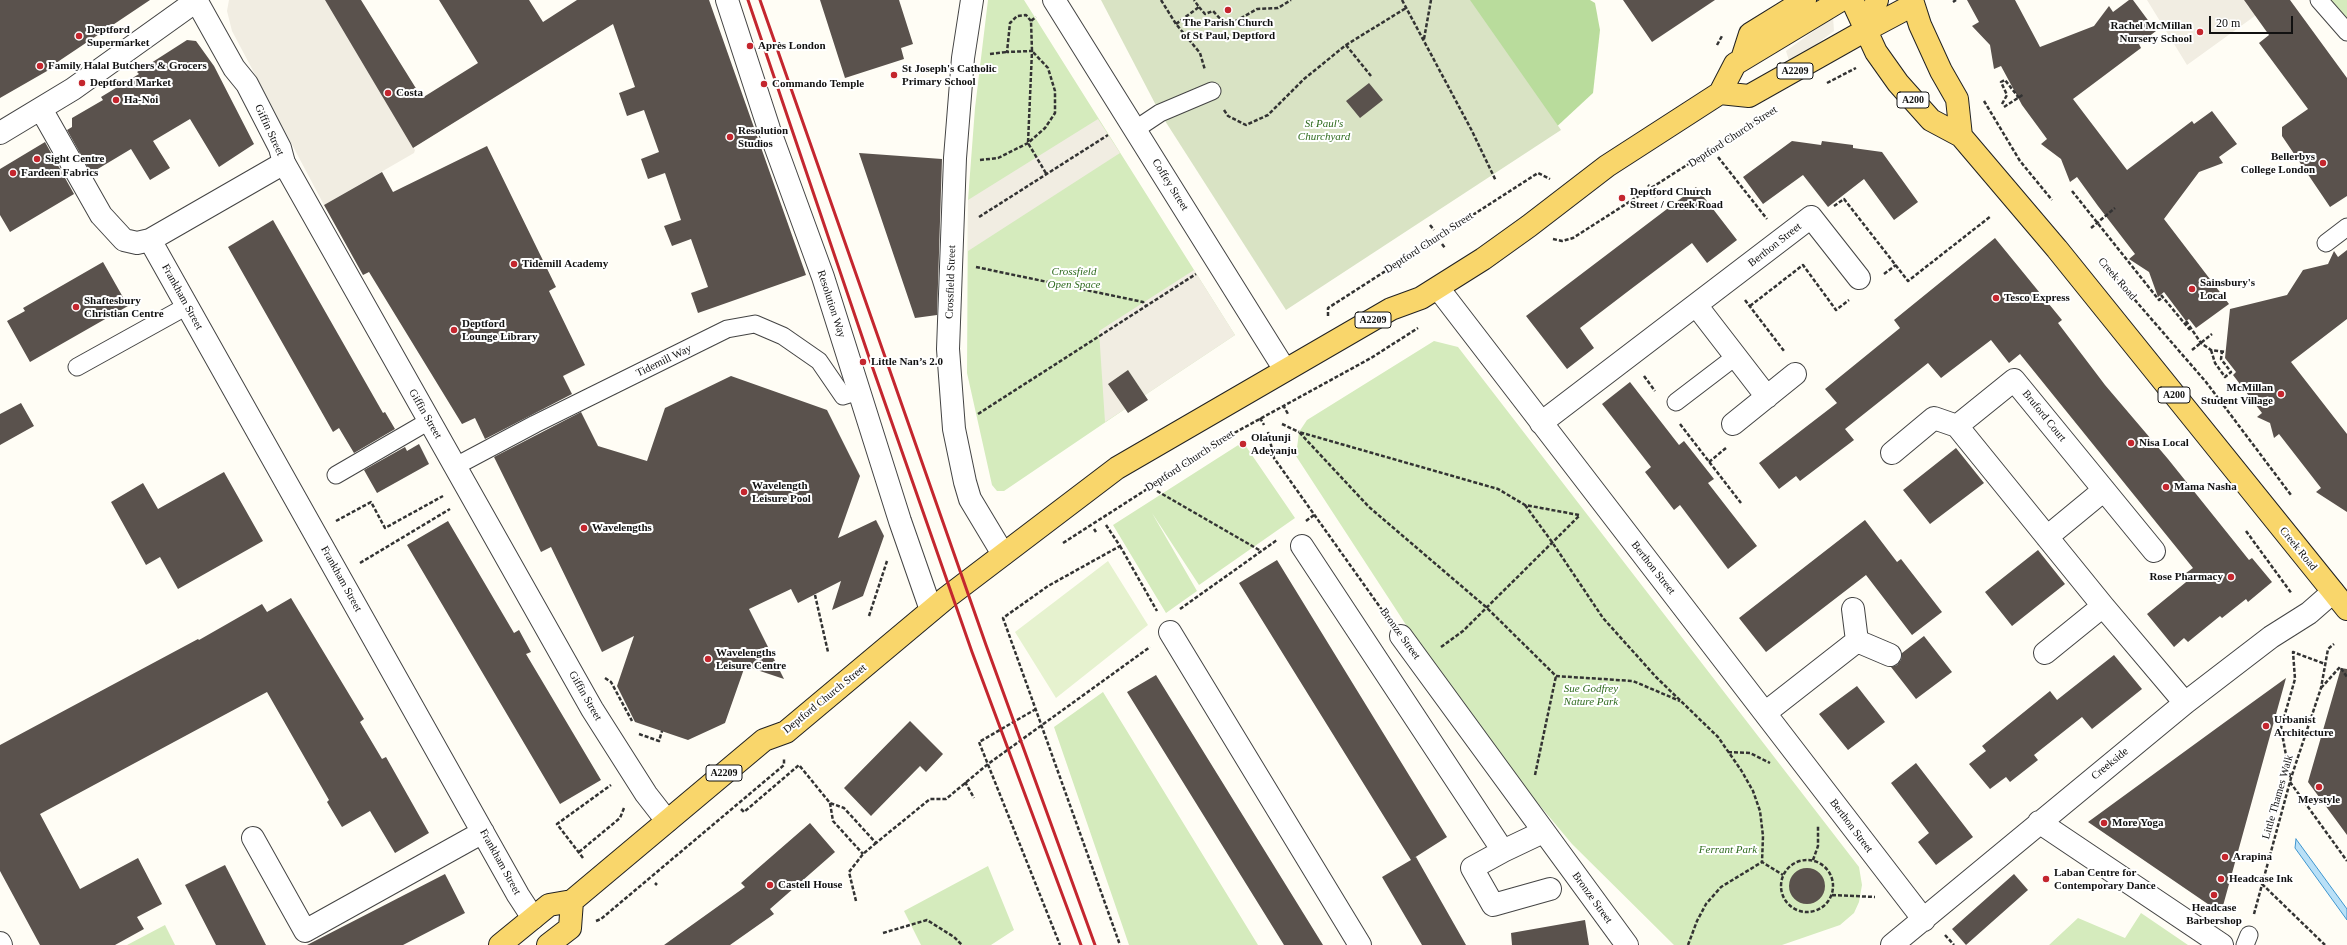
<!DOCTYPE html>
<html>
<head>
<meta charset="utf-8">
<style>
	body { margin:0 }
	#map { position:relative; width:2347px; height:945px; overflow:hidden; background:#fffdf5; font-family:Georgia,serif }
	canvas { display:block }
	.scale { position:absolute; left:2209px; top:16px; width:84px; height:18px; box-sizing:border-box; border:2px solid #111; border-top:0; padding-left:5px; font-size:12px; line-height:14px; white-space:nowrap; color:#111; -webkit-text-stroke:3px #fff; paint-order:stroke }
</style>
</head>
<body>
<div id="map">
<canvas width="2347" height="945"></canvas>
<div class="scale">20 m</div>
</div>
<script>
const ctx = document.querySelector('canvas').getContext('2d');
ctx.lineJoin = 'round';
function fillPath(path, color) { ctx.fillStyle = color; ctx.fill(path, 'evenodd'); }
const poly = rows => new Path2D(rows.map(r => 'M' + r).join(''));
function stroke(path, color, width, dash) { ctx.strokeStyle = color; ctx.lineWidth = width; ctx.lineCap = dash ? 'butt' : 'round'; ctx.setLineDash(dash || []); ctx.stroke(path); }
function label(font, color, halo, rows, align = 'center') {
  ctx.font = font + ' Georgia,serif'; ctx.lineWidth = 4; ctx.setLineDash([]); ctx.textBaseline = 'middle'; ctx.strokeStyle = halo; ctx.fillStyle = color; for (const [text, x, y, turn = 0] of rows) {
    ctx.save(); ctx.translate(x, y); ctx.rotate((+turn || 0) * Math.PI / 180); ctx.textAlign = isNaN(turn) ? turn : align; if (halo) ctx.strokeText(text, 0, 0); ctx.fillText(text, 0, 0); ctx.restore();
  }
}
const green = poly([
	[988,0,1024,0,1235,335,1145,395,1128,370,1109,384,1125,409,1004,491,997,491,992,485,967,373,968,200,975,108],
	[2330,0,2347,0,2347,20],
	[1434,341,1458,347,1859,867,1862,885,1859,902,1854,913,1840,925,1782,945,1674,945,1572,844,1531,795,1425,654,1296,456,1299,432,1307,420],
	[1243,442,1295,518,1199,585,1152,513,1197,591,1166,613,1113,525],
	[1103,692,1258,945,1129,945,1054,727],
	[988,866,1014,930,991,945,921,945,904,911],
	[2141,913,2188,945,2049,945,2078,918,2125,938],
	[165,925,175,945,127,945]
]);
const forest = poly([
	[1404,0,1590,0,1595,3,1600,30,1593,93,1538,144]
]);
const cemetery = poly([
	[1101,0,1470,0,1561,130,1286,310,1160,113]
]);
const pitch = poly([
	[1108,561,1148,625,1056,698,1015,632]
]);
const plaza = poly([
	[229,0,325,0,415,150,414,153,324,205,232,31,227,11],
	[2147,0,2244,0,2249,8,2260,0,2277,0,2187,65],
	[1833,17,1834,31,1790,64,1786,51],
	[1098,119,1120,153,968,251,968,200],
	[1194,270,1235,335,1145,395,1128,370,1109,384,1125,409,1105,422,1099,331]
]);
const water = poly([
	[2296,839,2347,909,2347,920,2295,848,2296,839]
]);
const building = poly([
	[0,0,150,0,53,65,54,67,0,98],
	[325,0,361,0,422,98,478,63,439,0,529,0,543,22,577,0,709,0,806,275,698,313,691,293,708,287,691,239,672,246,664,226,681,220,665,173,648,179,641,159,659,152,644,110,627,116,619,93,635,87,613,24,413,148],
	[820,0,899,0,913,44,901,48,904,59,845,78],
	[1623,0,1715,0,1652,42],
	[1967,0,2015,0,2040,47,2094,26,2109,6,2113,12,2129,0,2133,0,2156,31,2139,44,2141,48,2073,99,2127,170,2192,121,2194,124,2212,111,2237,144,2219,157,2223,163,2199,172,2164,219,2229,304,2196,328,2189,319,2186,321,2164,292,2158,297,2149,272,2129,259,2135,254,2098,206,2077,177,2070,182,2061,159,2041,144,2047,139,2022,105,2001,66,1994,69,1990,45,1972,26,1979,22],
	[2244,0,2290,0,2347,78,2347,196,2330,207,2282,136,2282,127,2308,109,2259,43,2269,35],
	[187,40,196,41,214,66,254,144,219,167,190,119,153,141,170,168,150,180,131,149,91,173,67,130,72,127,72,118,103,100,101,97,139,74,137,72],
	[1369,83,1383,100,1360,118,1346,101],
	[1792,141,1821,145,1822,141,1853,145,1853,148,1882,152,1918,202,1894,220,1864,179,1828,207,1803,175,1763,204,1743,177],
	[45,142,74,194,10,232,0,215,0,169],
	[487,146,556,287,549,291,585,365,563,376,572,394,485,439,475,418,462,424,369,272,363,275,324,205,382,172,393,192],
	[859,153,942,159,937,315,915,318],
	[1696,187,1737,240,1707,263,1692,243,1631,289,1580,328,1594,348,1567,369,1526,316],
	[273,220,383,413,385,412,395,429,354,453,339,428,333,432,228,247],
	[1995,238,2062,320,2058,323,2105,385,2168,459,2249,560,2252,558,2272,582,2248,602,2246,599,2222,618,2220,616,2188,642,2184,638,2174,647,2147,614,2191,578,2186,573,2193,568,2020,354,2009,363,1991,340,1941,378,1928,363,1845,429,1854,440,1800,481,1796,476,1779,489,1759,463,1837,403,1825,389,1900,328,1894,320],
	[2347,250,2347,319,2291,362,2347,434,2347,512,2316,492,2321,488,2279,434,2274,438,2270,423,2257,417,2262,413,2233,375,2236,372,2225,358,2230,309,2287,295,2303,270,2328,264,2334,251,2338,257],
	[103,262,128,306,30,362,7,321,25,311,23,308],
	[1128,370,1148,400,1128,413,1108,384],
	[731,376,827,410,860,476,838,538,876,520,884,536,863,596,832,610,841,581,798,603,791,589,749,609,784,679,745,666,725,723,688,740,635,722,617,686,634,636,602,652,551,547,541,552,494,457,581,412,598,446,647,461,665,408],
	[1630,382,1679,445,1684,441,1714,479,1708,483,1757,546,1728,569,1680,505,1674,510,1645,472,1651,467,1602,404],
	[21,403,34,426,0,445,0,414],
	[419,444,429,464,377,493,364,470,405,447,407,451],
	[1956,448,1984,483,1930,524,1903,490],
	[224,472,263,541,178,589,160,557,146,565,111,502,143,483,158,509],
	[1865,520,1897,562,1901,559,1942,612,1912,635,1866,575,1766,652,1739,618],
	[448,521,514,633,519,630,531,652,526,654,601,780,560,804,407,545],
	[2038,550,2065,584,2012,626,1985,592],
	[1277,560,1447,837,1414,858,1416,857,1466,945,1422,945,1382,877,1411,860,1239,583],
	[291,598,364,719,360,722,382,759,386,757,429,833,395,853,370,811,342,827,327,802,329,800,267,692,40,814,80,889,138,858,162,904,137,917,144,929,115,945,40,945,0,871,0,745,198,639,199,640,262,604,267,612],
	[1924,636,1952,672,1916,699,1891,667,1897,665,1901,660,1902,653],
	[2114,655,2142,689,2092,729,2082,717,2034,755,2038,760,2010,782,2006,777,1990,789,1969,764,1986,751,1982,746,2050,691,2057,700],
	[2341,668,2347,669,2347,835,2308,782],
	[1156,675,1323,945,1284,945,1127,692],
	[2286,678,2221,913,2088,822,2221,725],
	[1857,686,1885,722,1848,750,1819,714],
	[910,721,943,754,926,772,920,766,871,816,844,788],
	[1916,763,1973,837,1936,865,1918,842,1929,833,1891,783],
	[810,823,835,852,770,909,774,914,730,945,664,945,745,887,741,883],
	[225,865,266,945,216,945,185,885],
	'1789 886a18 18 0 1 1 36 0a18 18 0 1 1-36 0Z',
	[445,874,465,913,403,945,307,945],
	[2014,874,2028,890,1966,945,1952,929],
	[1585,920,1589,945,1512,945,1511,933]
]);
const path = poly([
	[1161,0,1176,24,1200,53,1205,70],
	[1402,0,1472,131,1496,181],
	[1953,2,1956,0],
	[1199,7,1205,14,1213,11,1227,26,1257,9,1278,8,1291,0],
	[1031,21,1026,15,1017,16,1010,23,1007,52,1032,51,1028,143,1047,175],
	[1176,24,1199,7,1194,0],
	[1424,39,1431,0],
	[1346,45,1371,76],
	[1717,45,1722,36],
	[990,54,1007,52],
	[1827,83,1856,68],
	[1984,101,2020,161,2052,200],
	[2002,104,2007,95,2001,82,2005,80,2019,98],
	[2004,107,2024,94],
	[1224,110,1228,116,1246,125,1268,115,1304,79,1346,45,1406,8],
	[1718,157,1767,219],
	[980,160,998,158,1028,143,1045,128,1055,113,1055,91,1048,68,1032,51,1031,21,1036,17],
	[1648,185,1649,186],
	[2072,191,2159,300,2163,297],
	[1654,194,1656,197],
	[1834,206,1844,199,1908,281,1991,216],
	[979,217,1108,135],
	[1430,225,1434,230],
	[2091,228,2115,208],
	[1553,239,1562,241,1573,238,1754,122],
	[1442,244,1445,248],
	[976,267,1143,302,1146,306],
	[1884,274,1896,265],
	[2115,277,2206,382,2291,495],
	[2161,295,2190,330],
	[1745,300,1784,351],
	[1750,306,1803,265,1836,310,1849,300],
	[1328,316,1328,308,1538,173,1550,179],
	[2186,321,2201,343,2211,350,2225,352],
	[2192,350,2212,334],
	[2211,350,2215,363,2225,377,2231,372,2221,359,2222,352],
	[1644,376,1655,391],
	[1283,405,1288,414],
	[978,414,1196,274],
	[1260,418,1264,425],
	[1282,424,1299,432],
	[1680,424,1741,503],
	[1268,432,1274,458,1387,617],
	[1709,462,1726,448],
	[1157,491,1261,551],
	[1525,505,1552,542,1603,618,1656,677,1718,737,1741,770,1753,791,1760,811,1763,836,1762,862],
	[1579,515,1525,505,1498,489,1299,432,1369,507,1486,607,1556,676,1633,681,1680,701],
	[336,521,371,502,385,528,443,496],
	[1306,521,1314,515],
	[1106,525,1120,546,1048,586,1003,618,1120,945],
	[1094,529,1096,532],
	[2246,531,2292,594],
	[1063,543,1236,432,1371,358,1418,328],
	[1120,546,1157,611],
	[360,563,450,509],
	[815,595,828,652],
	[1180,609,1277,540],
	[869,616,887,561],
	[1441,647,1463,631,1579,516],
	[605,678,611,682,632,721],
	[2321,688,2340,667,2347,677],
	[1036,709,979,742,1060,945],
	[639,734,659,741,662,731],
	[1728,752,1750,753,1770,763],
	[1535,775,1556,676],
	[2290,777,2281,728,2295,679,2293,652,2325,664],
	[965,782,974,798],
	[2290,782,2347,861],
	[830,803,833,821,863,854],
	[741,809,744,812,799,765,830,803,844,808,876,843,930,799,946,799,988,764,1150,647],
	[579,852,620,818,624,808],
	[583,858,557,824,611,785],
	'1781 886a26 26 0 1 1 52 0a26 26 0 1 1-52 0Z',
	[1813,860,1818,846,1818,826],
	[655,883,657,885],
	[2262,884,2325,945],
	[1832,895,1875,897],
	[856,901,849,872,863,854,876,843],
	[2254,914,2291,778,2321,688,2328,649,2334,644],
	[596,921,601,919,784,765,784,759],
	[883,933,927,920,954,937,962,945],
	[1945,935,1954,945],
	[1688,945,1697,921,1706,904,1721,887,1762,862,1783,875]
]);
const service = poly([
	[2319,0,2347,32],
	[1136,129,1160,113,1212,91],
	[2326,243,2347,227],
	[77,367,187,306],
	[1676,402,1735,357],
	[456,466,535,424,727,329,755,324,783,336,819,361,843,396,859,391],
	[336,475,429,421],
	[2245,945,2249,935]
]);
const minor = poly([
	[727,0,769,129,823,277,900,521,931,610],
	[972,0,963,58,955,158,948,349,954,429,965,482,970,499,1003,554],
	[1054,0,1285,370],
	[41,109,101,215,124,240,137,243,150,240,284,163],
	[0,133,73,89,196,1],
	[150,240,518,895,533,918],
	[1438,288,1924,920],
	[1696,305,1767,397],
	[1541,423,1811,217,1859,278],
	[1733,424,1795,374],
	[1892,453,1934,418,1957,426],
	[2047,537,2104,490],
	[1302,546,1503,851,1543,832],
	[2154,551,2014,380,1957,426,2103,606,2185,703],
	[1853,609,1857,641],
	[1170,632,1360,945],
	[1401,636,1627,945],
	[1857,641,1890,655],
	[2045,653,2103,606],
	[1765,713,1857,641],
	[2039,822,2222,945],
	[253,838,305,931,483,832],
	[1503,851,1472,868,1493,905,1550,889],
	[0,943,1,945],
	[1892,945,2185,703,2271,637,2309,613,2333,592]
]);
const tertiary = poly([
	[196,0,234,68,247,84,280,148,284,163,592,709,646,794,667,821]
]);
const primary = poly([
	[1852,0,1876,52,1898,83,1931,120,1961,136,2057,249,2347,609],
	[1912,0,1920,25,1941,71,1957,99,1961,136],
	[1866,30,1877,0],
	[1742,59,1750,34,1805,0],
	[1720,93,1749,96,1866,30,1913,5],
	[500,945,549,905,572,901,764,740,786,732,946,598,1117,468,1391,309,1421,298,1483,259,1529,226,1607,166,1720,93,1735,64,1841,0],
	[548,945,570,928,572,901]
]);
const rail = poly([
	[748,0,871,363,972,652,1081,945],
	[760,0,986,645,1095,945]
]);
const markers = [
	[1228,10,4,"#c4262e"],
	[2200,32,4,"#c4262e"],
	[79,36,4,"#c4262e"],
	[750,46,4,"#c4262e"],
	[40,66,4,"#c4262e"],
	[894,75,4,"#c4262e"],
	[82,83,4,"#c4262e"],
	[764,84,4,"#c4262e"],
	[388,93,4,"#c4262e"],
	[116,100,4,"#c4262e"],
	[730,137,4,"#c4262e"],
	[37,159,4,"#c4262e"],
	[2323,163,4,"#c4262e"],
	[13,173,4,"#c4262e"],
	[1622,198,4,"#c4262e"],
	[514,264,4,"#c4262e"],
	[2192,289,4,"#c4262e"],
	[1996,298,4,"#c4262e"],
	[76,307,4,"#c4262e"],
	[454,330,4,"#c4262e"],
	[863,362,4,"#c4262e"],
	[2281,394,4,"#c4262e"],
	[2131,443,4,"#c4262e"],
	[1243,444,4,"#c4262e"],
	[2166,487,4,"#c4262e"],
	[744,492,4,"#c4262e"],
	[584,528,4,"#c4262e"],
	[2231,577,4,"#c4262e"],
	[708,659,4,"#c4262e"],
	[2266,726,4,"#c4262e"],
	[2319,787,4,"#c4262e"],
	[2104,823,4,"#c4262e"],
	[2225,857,4,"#c4262e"],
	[2046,879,4,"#c4262e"],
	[2221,879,4,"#c4262e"],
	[770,885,4,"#c4262e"],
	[2214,895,4,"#c4262e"]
];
const shields = [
	[1795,71,36],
	[1913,100,32],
	[1373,320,36],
	[2174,395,32],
	[724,773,36]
];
const shieldNames = [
	["A2209",1795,71],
	["A200",1913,100],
	["A2209",1373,320],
	["A200",2174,395],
	["A2209",724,773]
];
const poiNames = [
	["The Parish Church",1228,23,"center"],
	["of St Paul, Deptford",1228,36,"center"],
	["Rachel McMillan",2192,26,"right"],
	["Nursery School",2192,39,"right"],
	["Deptford",87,30],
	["Supermarket",87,43],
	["Après London",758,46],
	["Family Halal Butchers & Grocers",48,66],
	["St Joseph's Catholic",902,69],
	["Primary School",902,82],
	["Deptford Market",90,83],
	["Commando Temple",772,84],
	["Costa",396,93],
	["Ha-Noi",124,100],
	["Resolution",738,131],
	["Studios",738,144],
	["Bellerbys",2315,157,"right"],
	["College London",2315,170,"right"],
	["Sight Centre",45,159],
	["Fardeen Fabrics",21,173],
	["Deptford Church",1630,192],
	["Street / Creek Road",1630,205],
	["Tidemill Academy",522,264],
	["Sainsbury's",2200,283],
	["Local",2200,296],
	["Tesco Express",2004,298],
	["Shaftesbury",84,301],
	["Christian Centre",84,314],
	["Deptford",462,324],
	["Lounge Library",462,337],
	["Little Nan’s 2.0",871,362],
	["McMillan",2273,388,"right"],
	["Student Village",2273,401,"right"],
	["Olatunji",1251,438],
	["Adeyanju",1251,451],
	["Nisa Local",2139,443],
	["Wavelength",752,486],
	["Leisure Pool",752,499],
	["Mama Nasha",2174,487],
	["Wavelengths",592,528],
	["Rose Pharmacy",2223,577,"right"],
	["Wavelengths",716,653],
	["Leisure Centre",716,666],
	["Urbanist",2274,720],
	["Architecture",2274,733],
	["Meystyle",2319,800,"center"],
	["More Yoga",2112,823],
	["Arapina",2233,857],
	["Laban Centre for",2054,873],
	["Contemporary Dance",2054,886],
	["Headcase Ink",2229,879],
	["Castell House",778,885],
	["Headcase",2214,908,"center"],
	["Barbershop",2214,921,"center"]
];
const parkNames = [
	["St Paul's",1324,124],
	["Churchyard",1324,137],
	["Crossfield",1074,272],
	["Open Space",1074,285],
	["Sue Godfrey",1591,689],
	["Nature Park",1591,702],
	["Ferrant Park",1728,850]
];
const streetNames = [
	["Giffin Street",269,130,65],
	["Deptford Church Street",1733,137,-33],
	["Coffey Street",1170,185,58],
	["Deptford Church Street",1429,243,-33],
	["Berthon Street",1775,245,-38],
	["Creek Road",2117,279,49],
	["Crossfield Street",951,282,-88],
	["Frankham Street",182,297,61],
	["Resolution Way",831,304,72],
	["Tidemill Way",664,361,-26],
	["Giffin Street",425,414,60],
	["Bruford Court",2044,416,51],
	["Deptford Church Street",1190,461,-33],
	["Creek Road",2298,549,51],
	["Berthon Street",1653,568,52],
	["Frankham Street",341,579,61],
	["Bronze Street",1400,634,54],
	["Giffin Street",585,696,60],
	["Deptford Church Street",825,699,-39],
	["Creekside",2110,764,-39],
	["Little Thames Walk",2278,797,-74],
	["Berthon Street",1851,826,53],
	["Frankham Street",500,862,61],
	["Bronze Street",1592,898,54]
];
fillPath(green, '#d5ebbd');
fillPath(forest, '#b9dc9c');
fillPath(cemetery, '#d9e3c4');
fillPath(pitch, '#e6f2cf');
fillPath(plaza, '#f1ede2');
fillPath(water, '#b9e0f7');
stroke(water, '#3f96cf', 1);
fillPath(building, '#5a524d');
stroke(service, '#444', 19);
stroke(minor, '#444', 24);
stroke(tertiary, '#444', 24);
stroke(primary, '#222', 24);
stroke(path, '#333', 2.5, [4, 2]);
stroke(service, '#fff', 17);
stroke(minor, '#fff', 22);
stroke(tertiary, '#fff', 22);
stroke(primary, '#f9d66b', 22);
stroke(rail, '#c4262e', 3);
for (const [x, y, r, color] of markers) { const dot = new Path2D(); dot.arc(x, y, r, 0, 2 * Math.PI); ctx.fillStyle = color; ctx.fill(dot); stroke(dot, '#fff', 1.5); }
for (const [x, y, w] of shields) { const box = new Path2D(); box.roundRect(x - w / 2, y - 8, w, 16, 3); ctx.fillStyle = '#fff'; ctx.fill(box); stroke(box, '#111', 1); }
label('bold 10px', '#111', null, shieldNames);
label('bold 11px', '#111', '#fff', poiNames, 'left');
label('italic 11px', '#2f6b1f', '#fff', parkNames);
label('11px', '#111', '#fff', streetNames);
</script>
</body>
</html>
